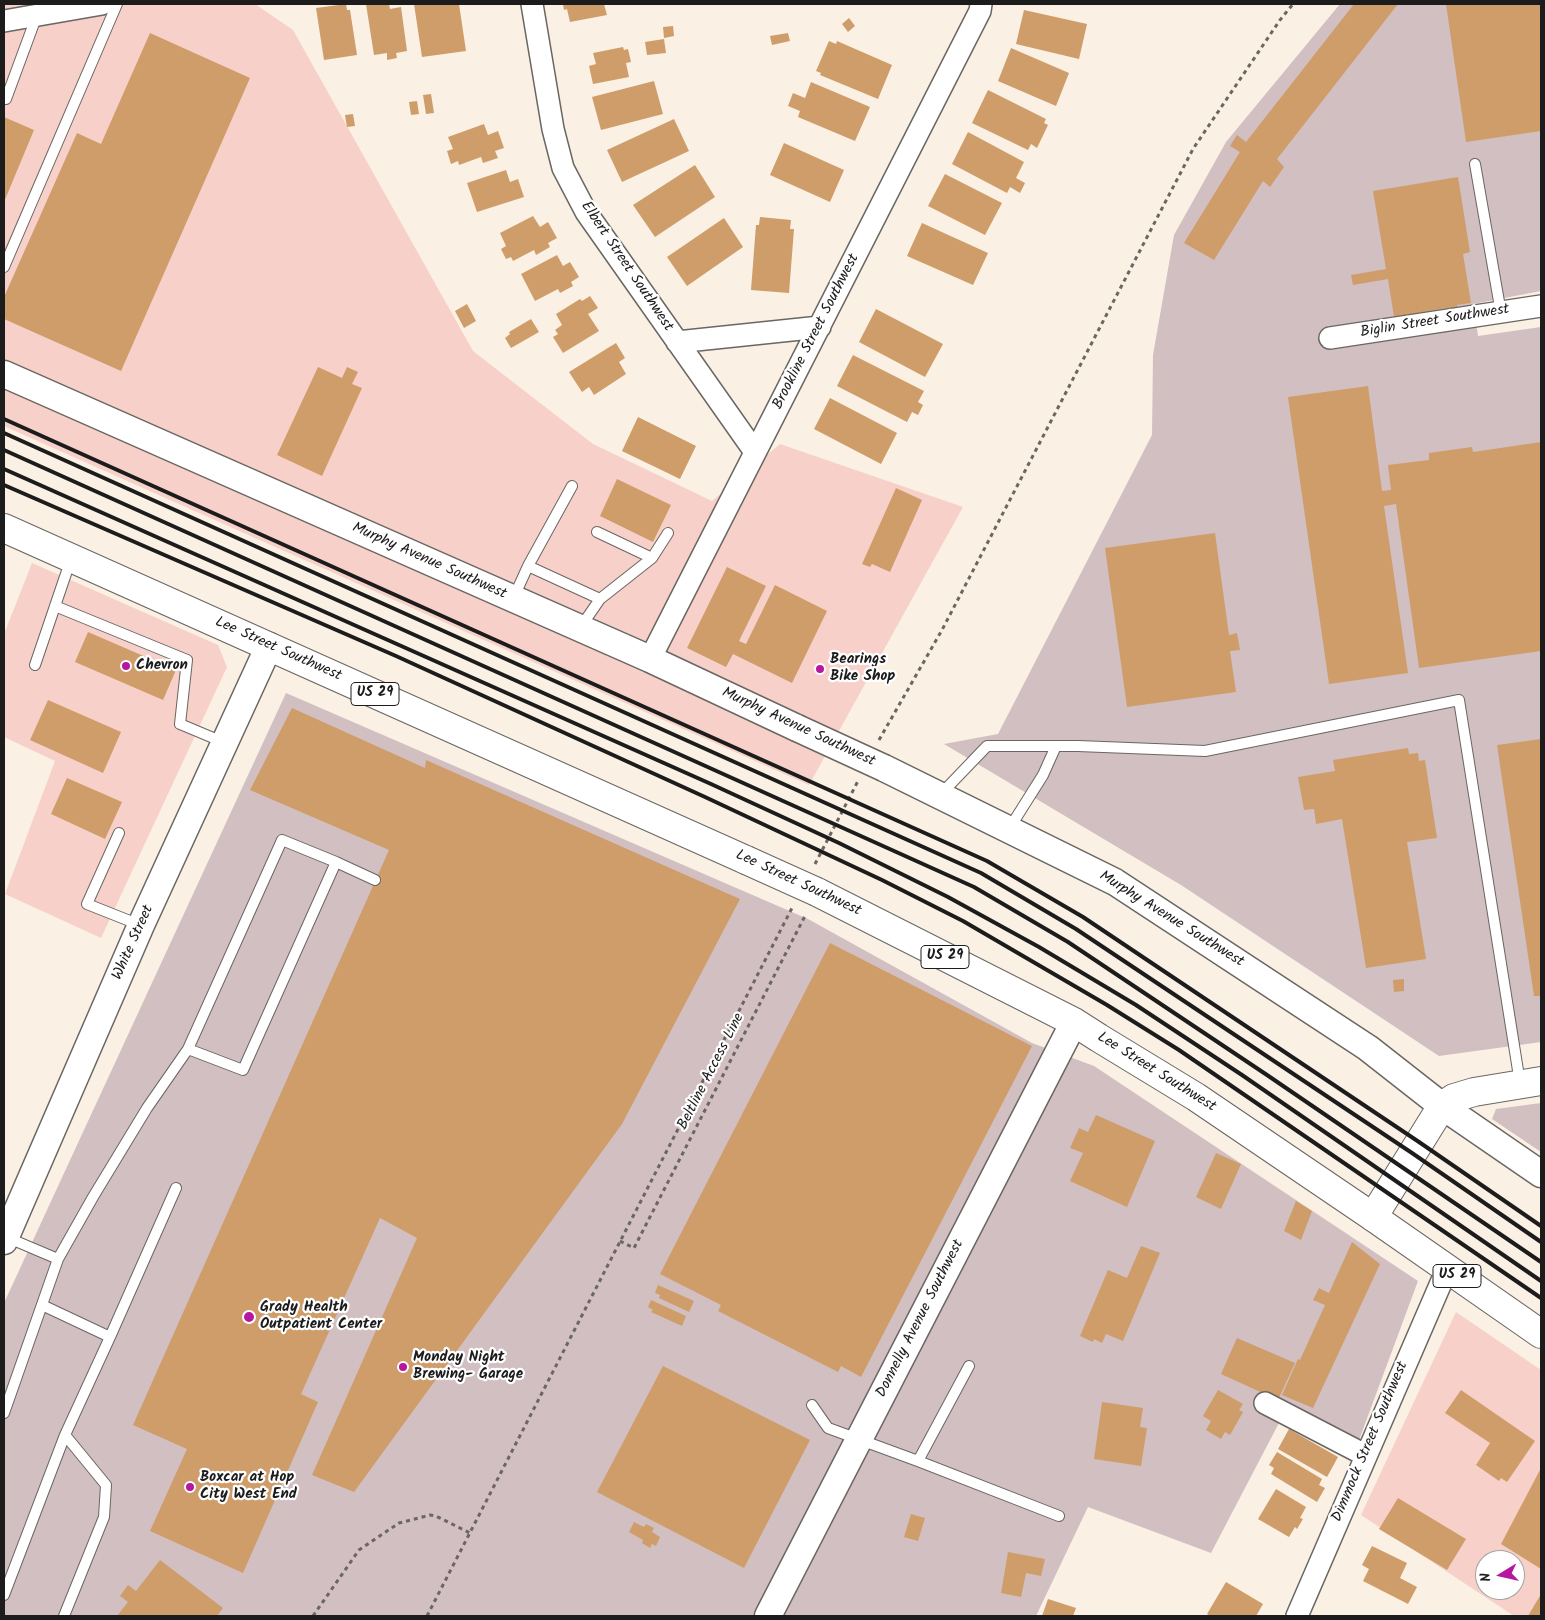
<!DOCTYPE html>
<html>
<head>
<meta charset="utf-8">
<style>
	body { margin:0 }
	#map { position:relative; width:1545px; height:1620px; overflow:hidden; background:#faf0e3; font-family:Kalam,sans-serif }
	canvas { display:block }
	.frame { position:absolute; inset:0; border:5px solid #1c1c1c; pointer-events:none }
	.north { position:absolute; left:1475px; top:1550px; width:50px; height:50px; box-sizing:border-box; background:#fff; border:1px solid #a4a4a4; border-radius:50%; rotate:261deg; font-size:14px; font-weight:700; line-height:20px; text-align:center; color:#1c1c1c }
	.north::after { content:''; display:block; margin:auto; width:18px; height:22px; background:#b5179e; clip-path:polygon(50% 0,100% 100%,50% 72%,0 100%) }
</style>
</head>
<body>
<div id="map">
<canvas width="1545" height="1620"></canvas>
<div class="frame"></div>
<div class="north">N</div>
</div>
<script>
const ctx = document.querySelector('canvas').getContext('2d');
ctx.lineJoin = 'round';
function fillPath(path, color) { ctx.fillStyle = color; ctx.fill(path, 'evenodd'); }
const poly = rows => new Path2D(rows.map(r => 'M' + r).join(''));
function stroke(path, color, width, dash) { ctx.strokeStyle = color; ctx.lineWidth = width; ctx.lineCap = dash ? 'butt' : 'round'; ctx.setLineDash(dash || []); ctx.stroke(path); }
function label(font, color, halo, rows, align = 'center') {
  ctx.font = font + ' Kalam,sans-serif'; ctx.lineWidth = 4.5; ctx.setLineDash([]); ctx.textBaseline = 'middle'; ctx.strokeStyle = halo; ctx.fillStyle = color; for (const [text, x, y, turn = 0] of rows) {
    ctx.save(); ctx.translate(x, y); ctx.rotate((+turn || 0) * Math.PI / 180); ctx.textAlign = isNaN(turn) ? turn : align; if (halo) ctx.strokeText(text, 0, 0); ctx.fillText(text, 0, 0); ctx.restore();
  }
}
const built = poly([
	[4,4,255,4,293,30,473,351,593,444,712,501,780,444,963,507,809,785,4,426],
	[32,563,218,645,227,667,101,938,5,894,55,761,4,737,4,634],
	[1456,1312,1541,1370,1541,1616,1514,1616,1361,1515],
	[1485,1560,1515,1560,1515,1590,1485,1590]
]);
const industrial = poly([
	[1340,4,1541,4,1541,291,1473,304,1478,336,1541,327,1541,1042,1439,1056,1181,885,944,744,998,734,1152,435,1153,355,1174,235,1226,142],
	[286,693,808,919,1032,1043,1094,1066,1418,1281,1352,1459,1280,1421,1211,1553,1088,1507,1036,1616,4,1616,4,1303],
	[1541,1103,1541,1152,1492,1119,1496,1109]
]);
const building = poly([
	[346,4,347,10,350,10,357,55,324,60,316,8],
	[366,4,389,4,390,9,401,7,407,51,396,53,397,58,387,60,387,53,374,55],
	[414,4,459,4,466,51,422,57],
	[563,4,604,4,607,15,570,22,567,9,564,10],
	[1354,4,1398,4,1277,159,1284,167,1270,187,1263,181,1214,260,1184,243,1240,152,1230,146,1237,135,1246,142],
	[1446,4,1541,4,1541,131,1466,142],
	[1024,10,1087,24,1079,59,1016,44],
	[849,18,855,26,848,32,842,24],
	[673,26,674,36,664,38,663,27],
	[150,33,250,78,121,371,4,319,4,297,77,133,101,144],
	[788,33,790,41,772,45,770,36],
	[664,39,666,53,647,55,645,42],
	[829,41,836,44,837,41,892,65,878,99,820,75,821,73,816,71],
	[623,47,624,50,628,49,631,62,626,63,629,77,593,84,589,66,596,64,593,53],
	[1011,48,1069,73,1056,106,998,81],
	[654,81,663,114,601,130,592,97],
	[811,82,870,107,855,141,798,117,800,111,788,106,793,93,805,98],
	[988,90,1046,119,1044,123,1048,125,1037,148,1031,144,1028,150,972,123],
	[431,94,434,113,426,114,423,95],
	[417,101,419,114,411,115,409,102],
	[353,114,355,126,347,127,345,115],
	[4,117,34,130,4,202],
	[674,119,689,151,622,182,607,150],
	[484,124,488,135,498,131,504,148,495,151,498,158,483,163,481,157,459,165,458,161,451,164,447,151,453,149,448,137],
	[968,132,1024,162,1016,178,1025,183,1020,193,1010,187,1007,193,952,164],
	[784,143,844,170,830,202,770,175],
	[695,165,715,197,655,237,633,205],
	[506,170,510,182,518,179,524,197,477,212,467,183],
	[945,174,1002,203,985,235,928,206],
	[1458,177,1470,252,1463,254,1471,303,1457,305,1458,313,1447,315,1446,308,1394,317,1388,279,1353,285,1351,275,1386,269,1373,191],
	[533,216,540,227,548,222,557,238,548,243,550,247,536,255,534,250,513,261,511,257,506,259,501,249,506,246,500,233],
	[760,217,791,220,790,229,794,229,789,293,751,290,756,225,759,225],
	[724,218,743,247,687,286,667,257],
	[922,223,988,253,973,285,907,256],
	[557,255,563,266,570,262,579,277,571,282,573,286,560,293,558,289,535,301,521,274],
	[590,296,598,308,588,314,599,331,563,353,553,337,558,334,555,330,562,325,556,314,580,299,582,301],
	[467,304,476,321,464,328,455,311],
	[876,309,943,344,925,377,859,342],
	[531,319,539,332,511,348,505,338,510,334,509,332],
	[616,343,625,358,619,362,626,374,594,395,589,387,582,392,569,372],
	[853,355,924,391,918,402,923,405,918,415,912,412,907,422,837,386],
	[318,367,342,378,347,367,358,372,352,384,362,388,322,476,277,455],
	[1368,386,1382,491,1391,490,1388,465,1429,460,1429,453,1472,447,1473,452,1541,442,1541,651,1419,668,1396,504,1384,506,1408,673,1329,684,1288,397],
	[830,398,897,433,881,464,814,429],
	[638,417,696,446,680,479,622,451],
	[617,479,671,505,653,542,600,516],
	[896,488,922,500,890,572,872,564,870,567,862,564],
	[1215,533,1229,635,1237,633,1240,650,1230,651,1236,692,1127,707,1105,548],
	[727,567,766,586,739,641,746,644,775,585,827,611,792,683,733,654,726,667,687,648],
	[88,632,176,670,163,700,75,662],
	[48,700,121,732,103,773,30,740],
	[292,708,425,768,426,760,740,899,622,1124,354,1492,312,1475,417,1238,380,1218,301,1394,318,1402,243,1573,150,1531,187,1449,133,1425,389,850,250,790],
	[1541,739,1541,996,1534,996,1497,745],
	[1408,748,1409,754,1418,753,1419,761,1425,760,1437,838,1407,842,1426,959,1366,968,1342,819,1316,824,1314,809,1304,810,1298,777,1335,771,1333,760],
	[67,778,122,802,105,839,51,814],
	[830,943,1032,1046,861,1377,841,1366,838,1372,718,1311,721,1305,660,1274],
	[1404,979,1404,991,1394,992,1393,980],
	[1096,1115,1155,1141,1127,1207,1070,1181,1083,1153,1070,1148,1079,1128,1088,1132],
	[1216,1153,1241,1164,1221,1209,1196,1197],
	[1296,1201,1312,1211,1301,1240,1284,1231],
	[1352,1242,1380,1264,1313,1408,1282,1395,1298,1359,1300,1360,1325,1305,1313,1300,1319,1288,1329,1293],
	[1141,1246,1160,1253,1123,1341,1106,1334,1102,1343,1094,1339,1093,1342,1080,1336,1108,1270,1127,1278],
	[658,1285,694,1301,689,1312,659,1298,660,1295,655,1293],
	[651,1300,686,1316,682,1326,651,1312,653,1310,648,1307],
	[1237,1338,1295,1363,1278,1400,1221,1374],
	[663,1366,810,1440,744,1568,597,1492],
	[1218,1390,1243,1404,1239,1410,1243,1412,1230,1435,1225,1432,1221,1439,1206,1430,1211,1421,1203,1416],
	[1461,1390,1535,1441,1507,1482,1501,1478,1499,1481,1476,1465,1490,1443,1445,1413],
	[1102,1402,1143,1408,1140,1427,1147,1428,1141,1466,1094,1459],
	[1289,1429,1338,1457,1327,1477,1278,1449],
	[1277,1452,1322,1479,1319,1485,1325,1488,1317,1502,1271,1474,1274,1468,1269,1465],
	[1541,1468,1541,1569,1501,1544],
	[1276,1489,1306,1507,1300,1518,1303,1519,1297,1529,1295,1527,1289,1537,1258,1519],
	[1398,1498,1466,1539,1447,1570,1379,1529],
	[911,1514,925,1518,918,1541,904,1537],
	[634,1522,644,1527,646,1524,654,1528,652,1532,660,1537,656,1546,652,1544,650,1548,642,1543,643,1540,629,1532],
	[1372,1546,1407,1563,1400,1578,1417,1587,1408,1604,1363,1581,1369,1569,1362,1565],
	[1008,1552,1045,1559,1041,1576,1026,1573,1021,1597,1001,1593],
	[160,1560,223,1608,217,1616,117,1616,128,1602,120,1596,128,1585,136,1591],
	[1226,1582,1263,1604,1256,1616,1211,1616,1207,1614],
	[1541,1594,1541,1616,1528,1616],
	[1048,1599,1076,1608,1073,1616,1042,1616]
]);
const path = poly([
	[879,740,942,630,1193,149,1280,20,1293,4],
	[815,864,858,781],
	[620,1241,634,1248,806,914],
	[313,1616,359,1550,399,1523,430,1515,436,1516,470,1533],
	[427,1616,792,908]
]);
const service = poly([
	[6,99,37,15],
	[1475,164,1501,313],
	[4,267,117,4],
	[572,486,528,566,600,599],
	[597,532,652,558],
	[513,599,528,566],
	[55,606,187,660,180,724,223,742],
	[580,628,600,599,652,558,668,533],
	[35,665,71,559],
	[940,795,987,746,1078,746,1205,751,1459,700,1520,1083],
	[1009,829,1043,775,1056,746],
	[119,833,87,904,140,925],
	[336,862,375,880],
	[6,1237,58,1259],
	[42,1305,110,1337,65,1435,106,1485,104,1517,64,1616],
	[110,1337,176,1188],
	[812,1405,828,1428,918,1461,1059,1516],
	[4,1413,58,1259,93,1197,147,1108,188,1049,282,840,336,862,243,1070,188,1049],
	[918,1461,969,1366],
	[4,1595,65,1435]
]);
const minor = poly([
	[532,4,553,129,563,168,586,212,755,452],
	[4,21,102,4],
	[1330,338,1541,306],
	[677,342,820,327],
	[650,659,980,11,981,4],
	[1265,1403,1365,1455],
	[1297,1616,1447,1269]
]);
const tertiary = poly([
	[4,374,650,659,797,728],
	[884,768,1115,882,1368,1048,1442,1106,1541,1174],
	[4,1241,141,925,269,646],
	[768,1616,1074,1022]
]);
const secondary = poly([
	[1373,1217,1442,1106,1454,1098,1474,1092,1541,1081]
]);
const primary = poly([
	[4,528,746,860],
	[817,892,1074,1022,1099,1038,1196,1097,1373,1217,1541,1334]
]);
const rail = poly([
	[4,419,987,861,1083,917,1419,1142,1541,1226],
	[4,433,981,873,1076,929,1412,1153,1541,1242],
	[4,450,974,887,1068,942,1267,1075,1541,1262],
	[4,469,711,784,839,843,948,897,1039,947,1136,1005,1242,1075,1541,1281],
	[4,485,396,656,705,797,882,880,963,921,1107,1005,1179,1050,1541,1298]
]);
const tertiaryBridge = poly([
	[797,728,884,768]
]);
const primaryBridge = poly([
	[746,860,817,892]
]);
const markers = [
	[126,666,5,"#b5179e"],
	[820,669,5,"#b5179e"],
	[249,1317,6,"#b5179e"],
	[403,1367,5,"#b5179e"],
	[190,1487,5,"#b5179e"]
];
const shields = [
	[375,694,48],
	[945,957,48],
	[1457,1276,48]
];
const shieldNames = [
	["US 29",375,694],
	["US 29",945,957],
	["US 29",1457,1276]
];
const streetNames = [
	["Elbert Street Southwest",626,267,56],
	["Biglin Street Southwest",1435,322,-9],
	["Brookline Street Southwest",817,332,-63],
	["Murphy Avenue Southwest",429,562,24],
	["Lee Street Southwest",278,650,24],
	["Murphy Avenue Southwest",798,728,25],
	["Lee Street Southwest",798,884,25],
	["Murphy Avenue Southwest",1171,920,32],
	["White Street",134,943,-66],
	["Beltline Access Line",712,1072,-63],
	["Lee Street Southwest",1156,1073,32],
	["Donnelly Avenue Southwest",921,1319,-63],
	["Dimmock Street Southwest",1371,1442,-67]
];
const poiNames = [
	["Bearings",830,660],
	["Bike Shop",830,677],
	["Chevron",136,666],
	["Grady Health",260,1308],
	["Outpatient Center",260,1325],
	["Monday Night",413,1358],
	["Brewing- Garage",413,1375],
	["Boxcar at Hop",200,1478],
	["City West End",200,1495]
];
fillPath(built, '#f7d1c9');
fillPath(industrial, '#d2bfc1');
fillPath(building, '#cf9d69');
stroke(service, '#6a6662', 12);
stroke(minor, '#6a6662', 24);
stroke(tertiary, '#6a6662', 29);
stroke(secondary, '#6a6662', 30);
stroke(primary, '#6a6662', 30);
stroke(path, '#6a6662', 3, [4, 4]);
stroke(service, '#fff', 10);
stroke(minor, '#fff', 21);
stroke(tertiary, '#fff', 26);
stroke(secondary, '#fff', 28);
stroke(primary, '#fff', 28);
stroke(rail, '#1c1c1c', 4);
stroke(tertiaryBridge, '#6a6662', 29, []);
stroke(primaryBridge, '#6a6662', 30, []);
stroke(tertiaryBridge, '#fff', 26);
stroke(primaryBridge, '#fff', 28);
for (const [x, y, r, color] of markers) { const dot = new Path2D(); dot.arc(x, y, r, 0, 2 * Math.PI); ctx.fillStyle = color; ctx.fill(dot); stroke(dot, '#fff', 2); }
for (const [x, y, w] of shields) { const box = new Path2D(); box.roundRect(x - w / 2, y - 11.5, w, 23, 4); ctx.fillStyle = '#fff'; ctx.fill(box); stroke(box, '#1c1c1c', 1); }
label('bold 14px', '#1c1c1c', null, shieldNames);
label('15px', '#1c1c1c', '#fff', streetNames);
label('bold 15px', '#1c1c1c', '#fff', poiNames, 'left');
</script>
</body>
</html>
